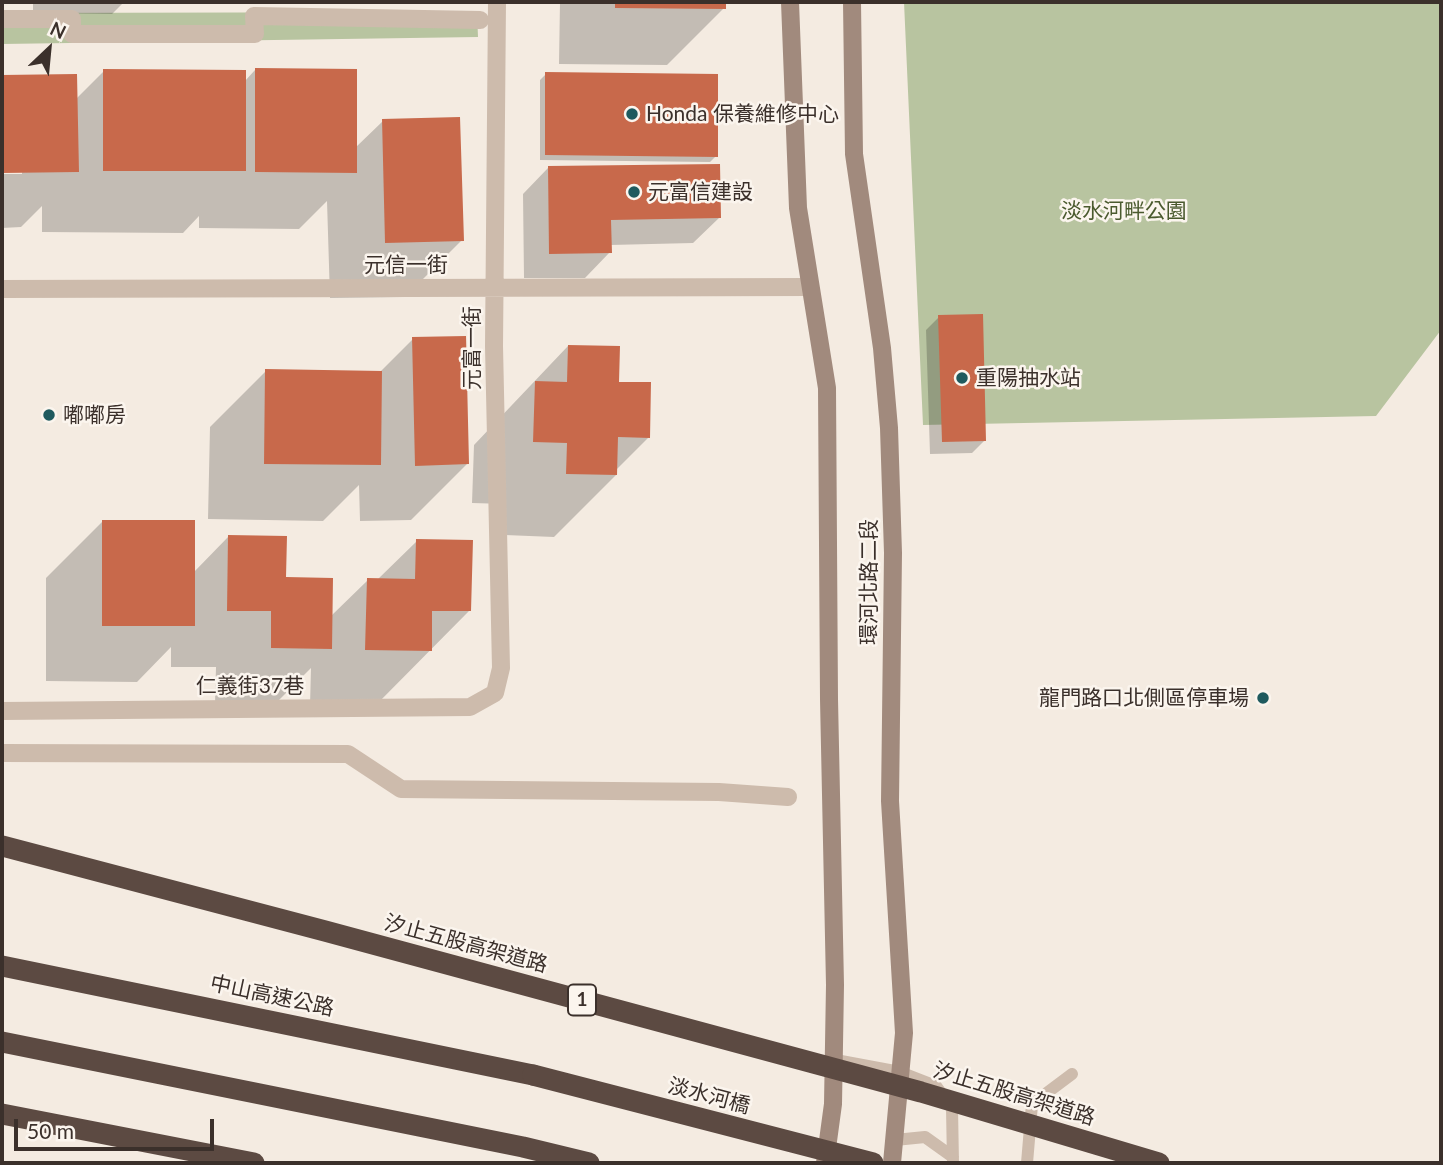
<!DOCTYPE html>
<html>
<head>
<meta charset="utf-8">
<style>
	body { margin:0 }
	#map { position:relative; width:1443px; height:1165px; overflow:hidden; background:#f4ebe1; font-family:Lato,sans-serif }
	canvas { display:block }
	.frame { position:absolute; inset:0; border:4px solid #3b302b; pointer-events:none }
	.north { position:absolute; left:14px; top:14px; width:70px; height:70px; -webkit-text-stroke:5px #fbf5ee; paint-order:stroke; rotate:26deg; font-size:19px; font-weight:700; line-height:28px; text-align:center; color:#3b302b }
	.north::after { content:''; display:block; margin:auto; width:24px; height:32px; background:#3b302b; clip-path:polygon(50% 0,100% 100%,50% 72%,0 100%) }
	.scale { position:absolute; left:14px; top:1119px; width:200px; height:32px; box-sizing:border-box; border:4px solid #3b302b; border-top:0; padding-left:9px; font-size:21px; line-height:24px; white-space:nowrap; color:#3b302b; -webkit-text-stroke:5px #fbf5ee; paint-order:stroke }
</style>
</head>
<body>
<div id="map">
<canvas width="1443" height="1165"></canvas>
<div class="frame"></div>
<div class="north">N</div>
<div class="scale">50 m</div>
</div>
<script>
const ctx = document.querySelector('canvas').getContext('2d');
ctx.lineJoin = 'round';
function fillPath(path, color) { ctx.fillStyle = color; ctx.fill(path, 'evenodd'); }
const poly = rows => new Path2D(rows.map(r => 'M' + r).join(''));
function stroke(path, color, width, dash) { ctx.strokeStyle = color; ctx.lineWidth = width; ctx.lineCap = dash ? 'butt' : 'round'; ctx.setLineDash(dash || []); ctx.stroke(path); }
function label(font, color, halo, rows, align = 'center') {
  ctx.font = font + ' Lato,"Noto Sans TC",sans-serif'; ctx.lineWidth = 5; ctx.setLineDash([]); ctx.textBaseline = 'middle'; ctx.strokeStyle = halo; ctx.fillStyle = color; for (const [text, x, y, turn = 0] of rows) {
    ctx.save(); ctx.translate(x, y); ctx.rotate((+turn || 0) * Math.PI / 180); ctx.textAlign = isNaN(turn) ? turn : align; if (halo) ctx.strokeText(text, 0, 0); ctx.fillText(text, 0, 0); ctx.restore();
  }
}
const green = poly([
	[904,2,1441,2,1441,330,1376,416,923,425],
	[477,12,478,37,2,44,2,13]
]);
const shadow = poly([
	[33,2,124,2,112,14,33,13],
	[560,2,724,2,724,8,667,65,559,64],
	[255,70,355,148,383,121,462,240,405,297,330,298,327,201,299,229,199,228,199,216,183,233,42,232,42,206,21,227,2,228,2,174,22,174,22,171,2,171,2,77,75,75,76,99,104,71,245,81],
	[546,74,716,156,710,162,540,160,540,80],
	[548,168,719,218,693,243,610,245,610,252,585,278,524,278,523,194],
	[939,317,985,440,972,453,930,454,926,330],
	[413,339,467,464,411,520,360,521,359,485,323,521,208,519,210,427,266,371,379,373],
	[568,346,617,384,649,437,616,470,616,475,554,537,505,535,506,504,472,503,474,445],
	[102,522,194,572,229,536,331,616,368,580,377,580,417,541,469,611,374,707,310,706,311,668,274,705,215,704,216,667,171,667,171,647,137,682,46,681,46,578]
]);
const building = poly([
	[615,2,726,2,726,9,615,8],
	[255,68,357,69,357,173,255,172],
	[103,69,246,70,246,171,103,171],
	[545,72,718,74,718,157,545,155],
	[77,74,79,172,2,173,2,75],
	[460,117,464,241,385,243,382,119],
	[720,164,721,218,611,220,612,253,549,254,548,166],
	[983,314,986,441,942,442,938,315],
	[466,336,469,464,415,466,412,337],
	[568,345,620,346,619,382,651,382,650,438,618,437,617,475,566,474,567,443,533,442,535,381,567,382],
	[265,369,382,371,381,465,264,464],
	[102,520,195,520,195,626,102,626],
	[228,535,287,536,286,577,333,578,332,649,271,648,271,611,227,611],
	[416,539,473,540,471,611,432,611,432,651,365,650,367,578,415,579]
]);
const service = poly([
	[841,1061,900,1072,936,1086,952,1108,953,1163],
	[895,1140,925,1137,953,1157],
	[1027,1163,1032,1104,1072,1074]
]);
const pedestrian = poly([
	[2,19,72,19,72,34,255,34,254,16,480,20],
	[2,753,348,754,401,789,719,792,788,797]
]);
const minor = poly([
	[2,289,810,287],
	[2,711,470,707,495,693,501,668,494,346,497,2]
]);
const secondary = poly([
	[790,2,798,208,827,388,829,699,835,985,833,1104,825,1163],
	[852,2,854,154,882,348,889,428,893,553,890,801,904,1033,892,1163]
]);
const motorway = poly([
	[2,966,533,1075],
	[2,1042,523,1147,589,1163],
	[2,1114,254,1163]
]);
const motorwayBridge = poly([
	[2,846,325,931,921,1092,1159,1163],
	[533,1075,873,1163]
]);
const markers = [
	[632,114,7,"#1f5a5e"],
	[634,192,7,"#1f5a5e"],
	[962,378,7,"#1f5a5e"],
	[49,415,7,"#1f5a5e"],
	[1263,698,7,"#1f5a5e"]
];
const shields = [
	[582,1000,28]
];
const shieldNames = [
	["1",582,1000]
];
const poiNames = [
	["Honda 保養維修中心",646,114],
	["元富信建設",648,192],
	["重陽抽水站",976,378],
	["嘟嘟房",63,415],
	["龍門路口北側區停車場",1249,698,"right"]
];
const parkNames = [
	["淡水河畔公園",1124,211]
];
const streetNames = [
	["元信一街",406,265],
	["元富一街",472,348,-90],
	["環河北路二段",869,582,-90],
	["仁義街37巷",250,686],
	["汐止五股高架道路",466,944,15],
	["中山高速公路",272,996,12],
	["汐止五股高架道路",1014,1094,17],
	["淡水河橋",709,1096,15]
];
fillPath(green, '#b8c4a0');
fillPath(shadow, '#0003');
fillPath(building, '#c8694b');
stroke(service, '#cdbbac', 12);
stroke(pedestrian, '#cdbbac', 18);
stroke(minor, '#cdbbac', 18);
stroke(secondary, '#a18a7d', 18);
stroke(motorway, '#5c4a42', 21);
stroke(motorwayBridge, '#5c4a42', 21);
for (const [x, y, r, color] of markers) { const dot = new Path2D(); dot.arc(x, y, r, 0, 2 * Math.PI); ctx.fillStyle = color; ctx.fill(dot); stroke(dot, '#fbf5ee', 2.5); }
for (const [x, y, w] of shields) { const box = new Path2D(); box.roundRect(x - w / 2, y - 15.5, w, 31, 5); ctx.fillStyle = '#fbf5ee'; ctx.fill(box); stroke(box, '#3b302b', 2); }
label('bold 19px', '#3b302b', null, shieldNames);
label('21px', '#3b302b', '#fbf5ee', poiNames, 'left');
label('21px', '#4a5a2e', '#fbf5ee', parkNames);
label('21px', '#3b302b', '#fbf5ee', streetNames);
</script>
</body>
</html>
